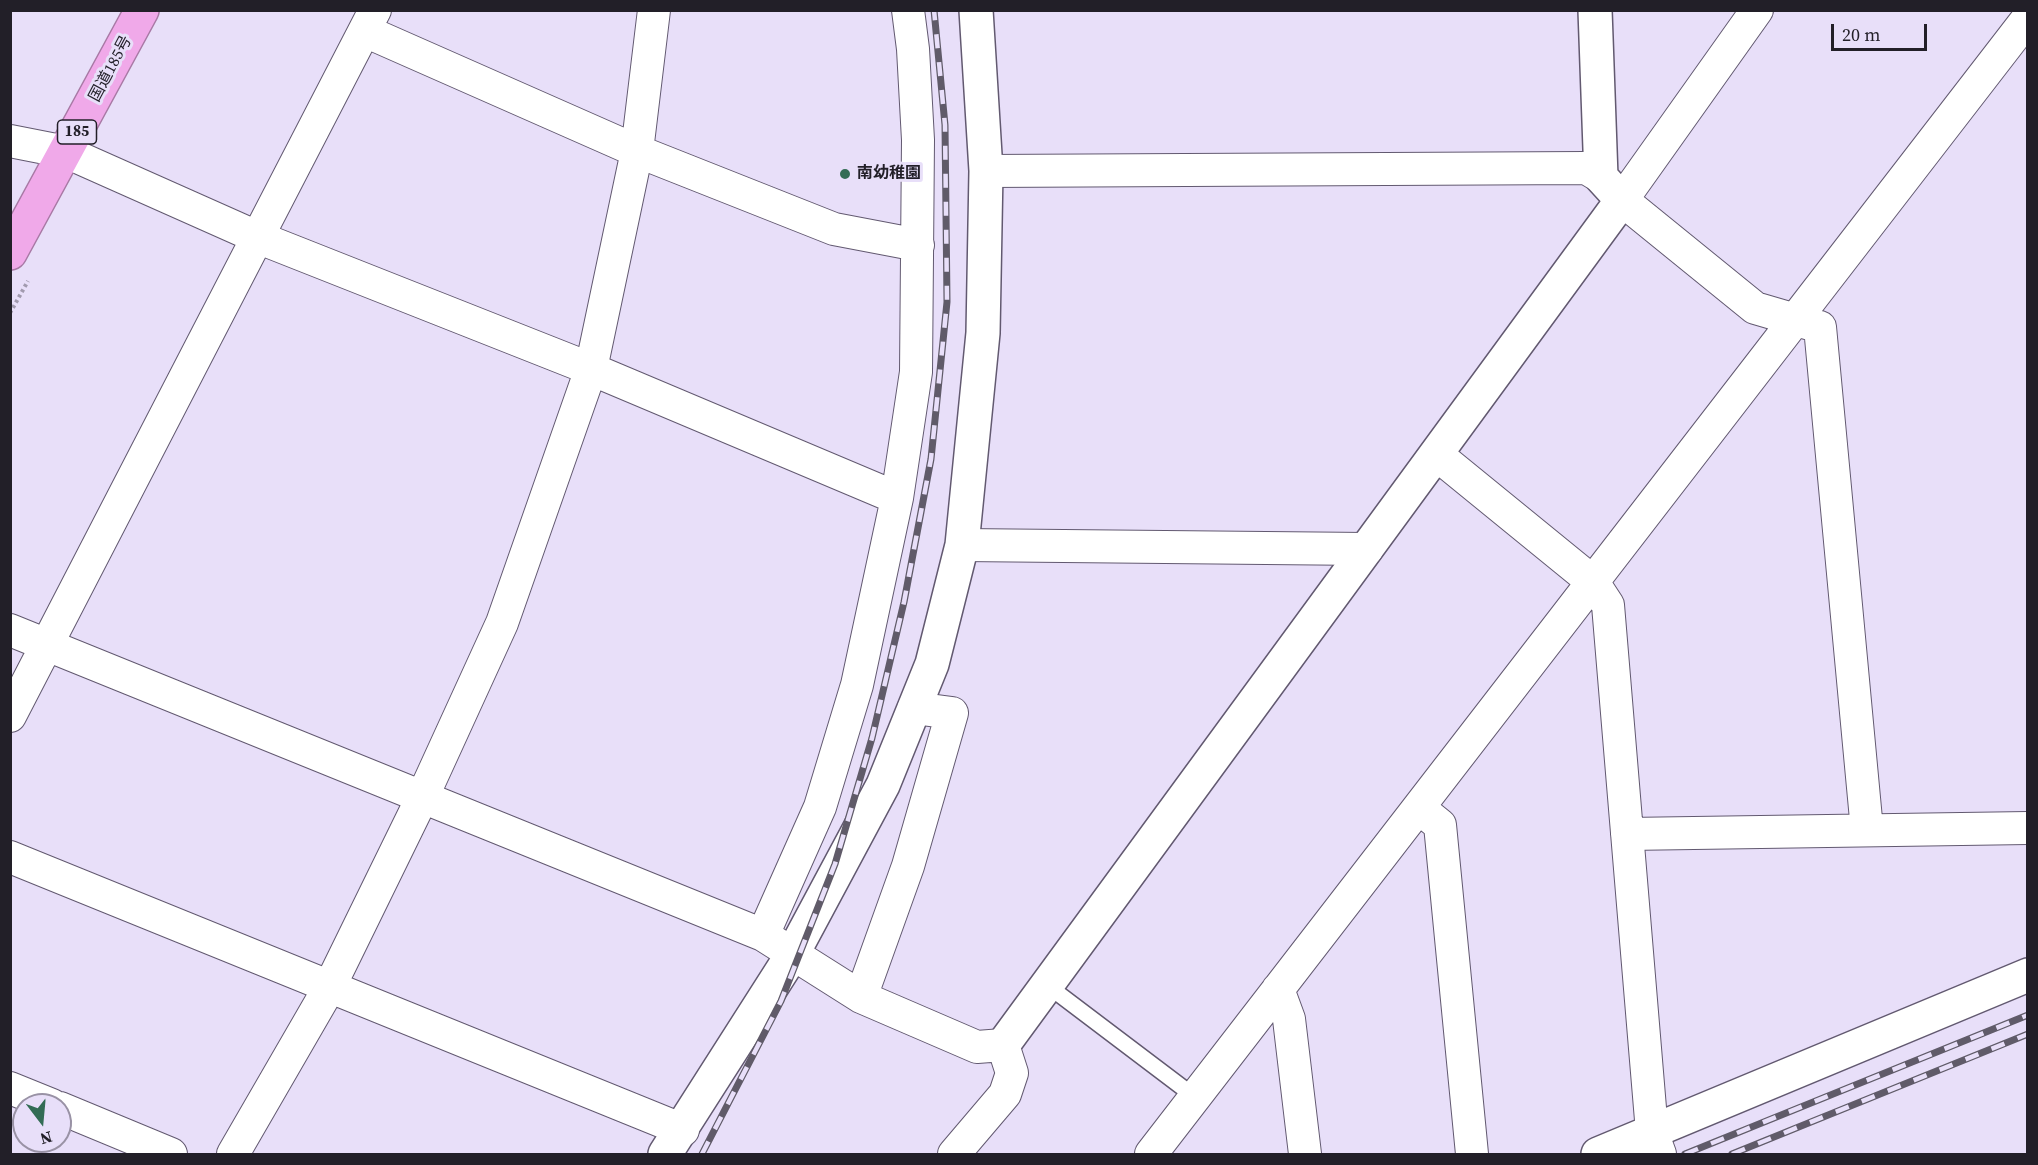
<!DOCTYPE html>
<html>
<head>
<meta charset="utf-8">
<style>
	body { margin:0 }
	#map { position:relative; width:2038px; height:1165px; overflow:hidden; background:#e8dff9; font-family:"Source Serif 4",serif }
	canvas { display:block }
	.frame { position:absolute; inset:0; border:12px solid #221f28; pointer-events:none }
	.north { position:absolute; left:12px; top:1093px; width:60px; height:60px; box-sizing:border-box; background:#e8dff9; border:2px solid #9992a5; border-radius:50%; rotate:164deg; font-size:16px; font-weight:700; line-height:24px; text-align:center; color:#221f28 }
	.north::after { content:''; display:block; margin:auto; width:21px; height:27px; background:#336c55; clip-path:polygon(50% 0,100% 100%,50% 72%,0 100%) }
	.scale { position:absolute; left:1831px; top:24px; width:96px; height:27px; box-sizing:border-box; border:3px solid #221f28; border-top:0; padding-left:8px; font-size:18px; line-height:21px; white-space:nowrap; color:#221f28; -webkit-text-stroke:4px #e8dff9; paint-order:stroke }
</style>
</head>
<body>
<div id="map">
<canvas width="2038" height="1165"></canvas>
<div class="frame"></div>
<div class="north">N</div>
<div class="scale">20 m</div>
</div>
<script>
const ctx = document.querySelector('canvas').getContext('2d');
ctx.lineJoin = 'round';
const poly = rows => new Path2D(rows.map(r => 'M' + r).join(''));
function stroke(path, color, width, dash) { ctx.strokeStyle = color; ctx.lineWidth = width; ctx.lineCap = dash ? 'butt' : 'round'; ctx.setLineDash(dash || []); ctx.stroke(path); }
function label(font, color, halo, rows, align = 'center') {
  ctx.font = font + ' "Source Serif 4","Noto Sans JP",serif'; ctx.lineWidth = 6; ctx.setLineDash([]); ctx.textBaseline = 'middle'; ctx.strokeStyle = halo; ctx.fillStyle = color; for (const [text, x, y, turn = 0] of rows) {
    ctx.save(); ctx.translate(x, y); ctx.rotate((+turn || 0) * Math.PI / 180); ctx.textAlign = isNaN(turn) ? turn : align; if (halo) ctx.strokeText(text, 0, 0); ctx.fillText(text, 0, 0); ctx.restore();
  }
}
const path = poly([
	[10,313,28,281]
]);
const lane = poly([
	[1047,985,1195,1097]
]);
const street = poly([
	[1757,10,1622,200,1755,308,1820,327,1867,830],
	[365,31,637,151,834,229,918,245],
	[10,141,66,152,257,237,591,369,897,498],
	[986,171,1586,168,1601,177],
	[1436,454,1593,582,1608,605,1652,1132,1660,1154],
	[962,545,1367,549],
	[10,630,763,935,861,997,977,1047,1003,1045,1012,1073,1005,1094,954,1154],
	[10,716,375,10],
	[1419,808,1440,825,1472,1154],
	[1627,834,2028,828],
	[10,857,683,1130],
	[763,935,820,807,857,685,897,498,916,372,918,140,913,49,908,10],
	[1278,989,1289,1019,1305,1154],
	[861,997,908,866,952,713,914,708],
	[10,1088,52,1105],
	[60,1108,171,1154],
	[233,1154,329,988,422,798,502,623,591,369,637,151,654,10],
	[1151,1154,2028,18]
]);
const secondary = poly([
	[1003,1045,1622,200,1601,177,1595,10],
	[665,1154,792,955,883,785,932,664,962,545,983,333,986,171,976,10],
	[1598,1154,2028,975]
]);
const highway = poly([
	[10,253,142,10]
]);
const rail = poly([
	[702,1154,781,1001,835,864,872,738,904,602,931,459,947,302,945,125,934,10],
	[1685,1154,2028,1015],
	[1732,1154,2028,1034]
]);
const markers = [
	[845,174,6,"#336c55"]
];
const shields = [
	[77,132,39]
];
const shieldNames = [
	["185",77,132]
];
const streetNames = [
	["国道185号",111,69,-62]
];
const poiNames = [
	["南幼稚園",857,174]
];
stroke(lane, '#625970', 18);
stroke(street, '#625970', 34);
stroke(secondary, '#625970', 36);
stroke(highway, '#a879a5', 36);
stroke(path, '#a19aae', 4, [3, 3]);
stroke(lane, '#fff', 15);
stroke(street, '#fff', 32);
stroke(secondary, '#fff', 33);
stroke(highway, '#f0a9e9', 33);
stroke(rail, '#605b69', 7);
stroke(rail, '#e8dff9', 4.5, [14]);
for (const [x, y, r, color] of markers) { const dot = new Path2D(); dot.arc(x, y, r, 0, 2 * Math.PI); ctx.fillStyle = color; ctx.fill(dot); stroke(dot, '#e8dff9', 2); }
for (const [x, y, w] of shields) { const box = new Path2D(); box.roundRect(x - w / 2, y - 12, w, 24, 4.5); ctx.fillStyle = '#e8dff9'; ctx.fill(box); stroke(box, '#221f28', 1.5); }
label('bold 15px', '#221f28', null, shieldNames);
label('16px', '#221f28', '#e8dff9', streetNames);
label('bold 16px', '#221f28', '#e8dff9', poiNames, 'left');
</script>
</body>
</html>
